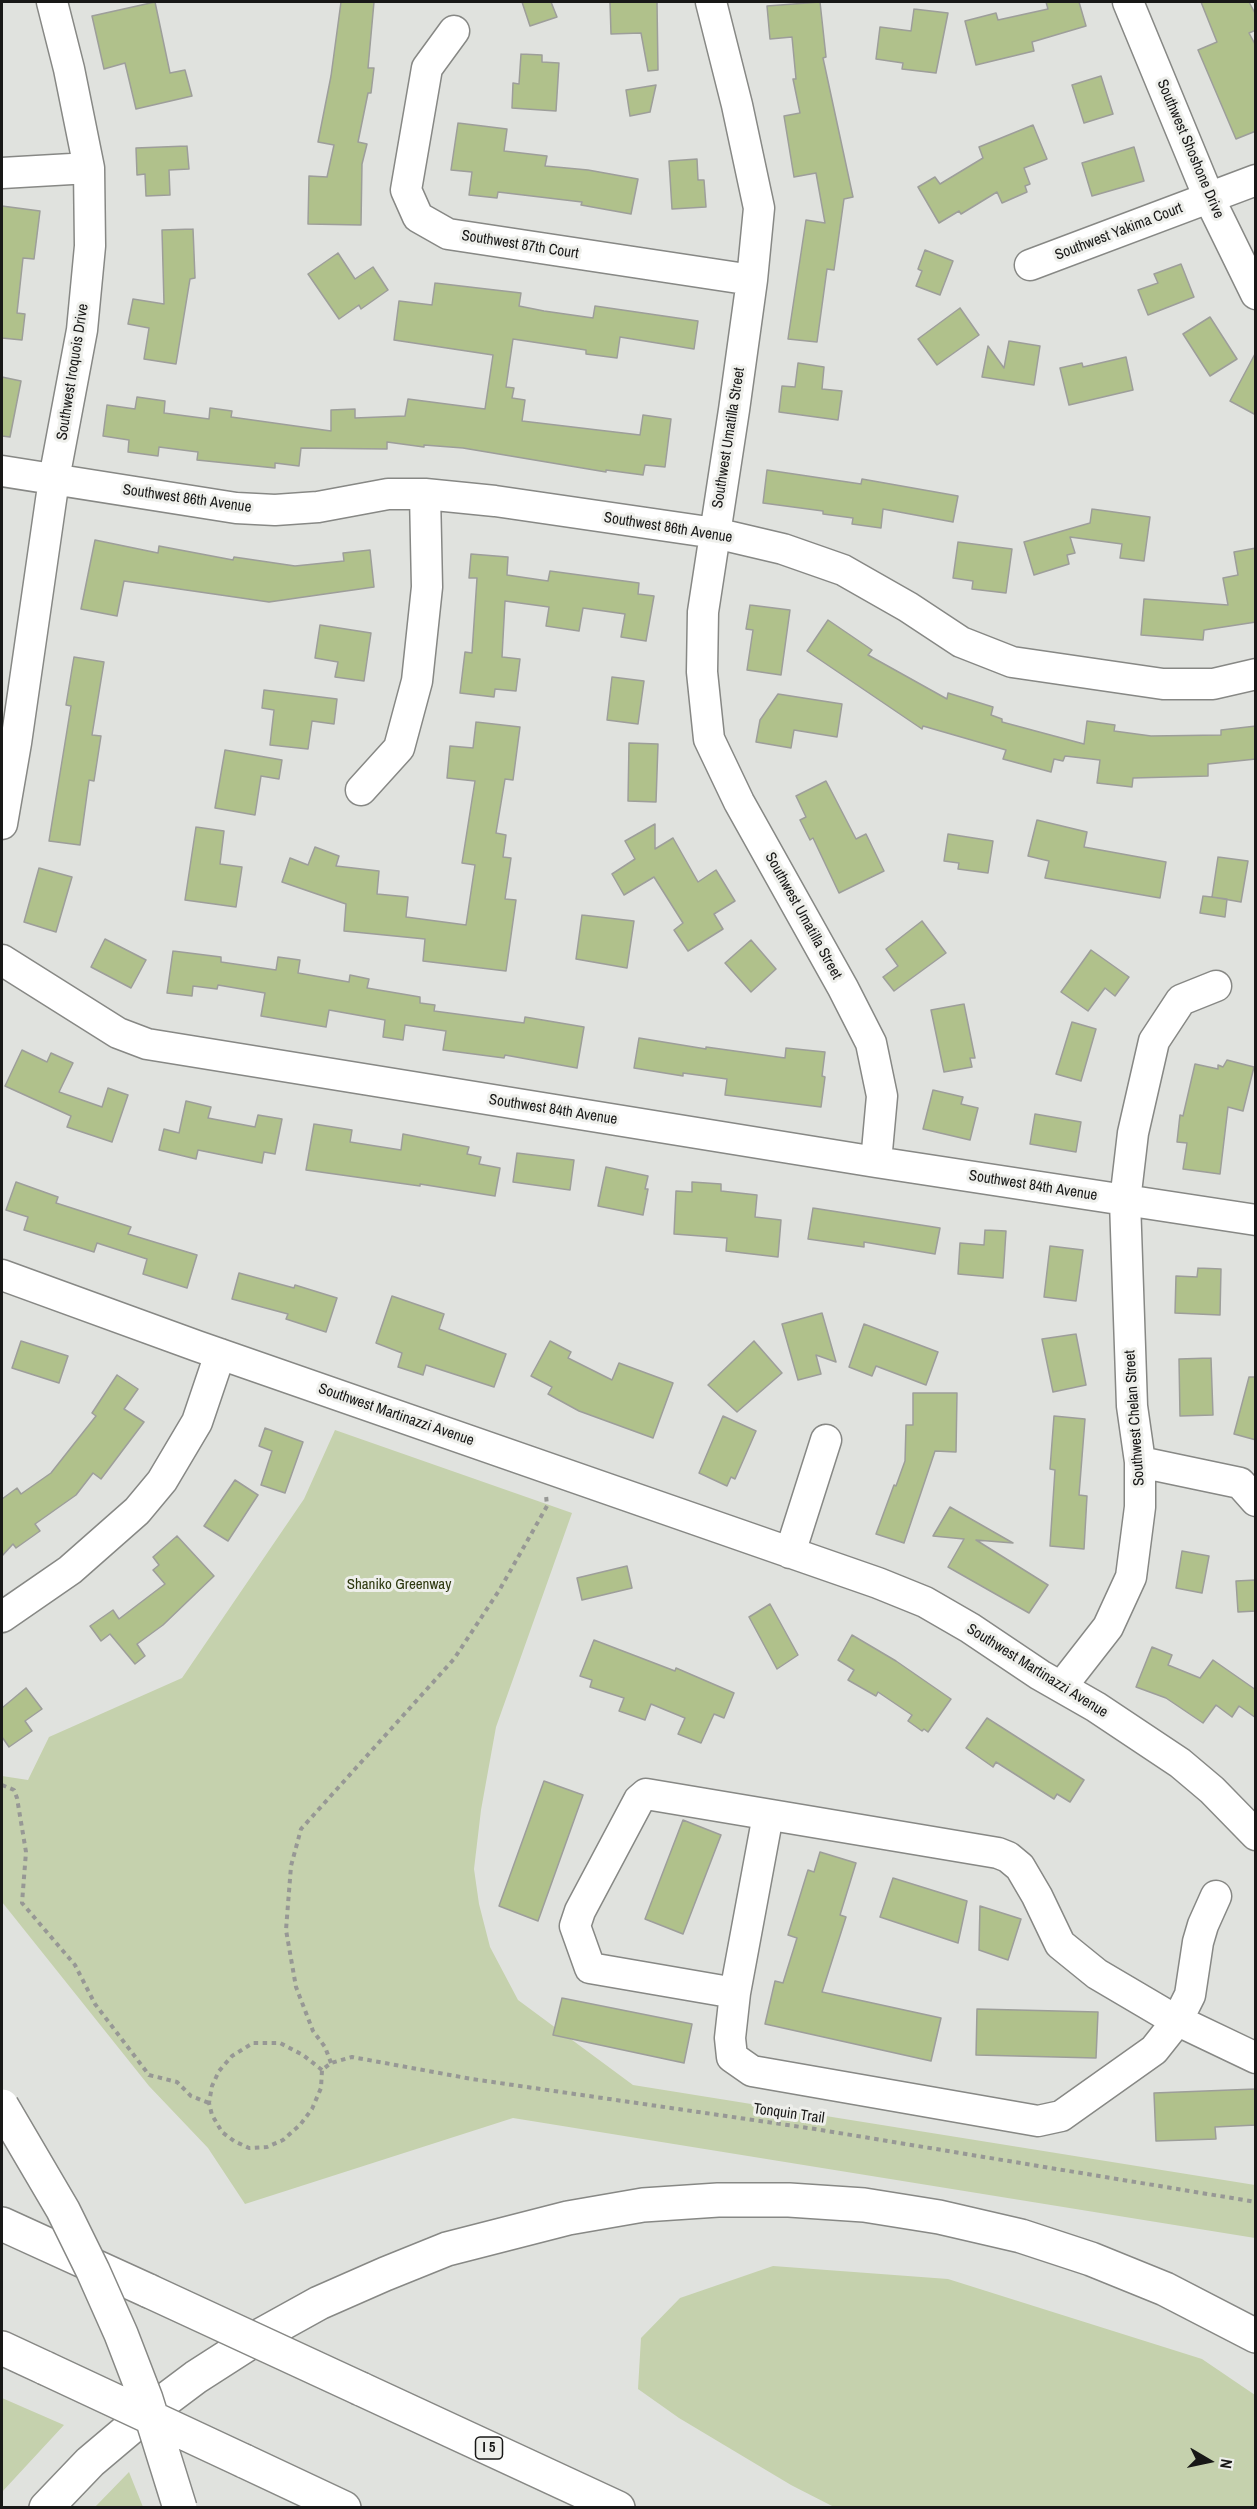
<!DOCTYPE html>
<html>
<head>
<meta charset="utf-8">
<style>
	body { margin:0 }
	#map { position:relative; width:1257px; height:2509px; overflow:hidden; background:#e0e2de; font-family:"Archivo Narrow",sans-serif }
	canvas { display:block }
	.frame { position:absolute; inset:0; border:3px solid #181817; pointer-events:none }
	.north { position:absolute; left:1179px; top:2431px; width:60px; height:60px; -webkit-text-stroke:4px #eeefeb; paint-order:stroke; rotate:99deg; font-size:16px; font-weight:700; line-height:24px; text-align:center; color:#181817 }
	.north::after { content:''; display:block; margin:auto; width:21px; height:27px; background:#181817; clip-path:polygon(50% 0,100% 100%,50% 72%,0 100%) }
</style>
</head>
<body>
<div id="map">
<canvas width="1257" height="2509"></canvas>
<div class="frame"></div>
<div class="north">N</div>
</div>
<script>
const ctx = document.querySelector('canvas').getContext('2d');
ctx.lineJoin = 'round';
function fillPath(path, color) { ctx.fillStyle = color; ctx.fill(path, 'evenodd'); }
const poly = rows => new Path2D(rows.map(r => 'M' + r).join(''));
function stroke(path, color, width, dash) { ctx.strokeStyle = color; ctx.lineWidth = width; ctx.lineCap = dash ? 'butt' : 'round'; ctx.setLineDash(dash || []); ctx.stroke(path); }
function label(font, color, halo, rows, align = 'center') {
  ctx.font = font + ' "Archivo Narrow",sans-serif'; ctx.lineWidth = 6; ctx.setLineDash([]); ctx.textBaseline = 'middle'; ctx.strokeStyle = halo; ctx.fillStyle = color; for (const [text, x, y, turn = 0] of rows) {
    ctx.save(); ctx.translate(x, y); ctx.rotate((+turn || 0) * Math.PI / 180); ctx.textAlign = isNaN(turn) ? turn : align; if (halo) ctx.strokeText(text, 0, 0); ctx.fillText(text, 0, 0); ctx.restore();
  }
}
const green = poly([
	[335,1430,572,1513,496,1727,481,1810,474,1869,479,1904,490,1947,518,2000,633,2085,1255,2185,1255,2238,513,2118,245,2204,208,2148,149,2086,2,1902,2,1776,28,1780,49,1737,182,1678,304,1499],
	[773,2266,948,2279,1202,2359,1255,2395,1255,2507,834,2507,791,2485,679,2418,638,2389,641,2338,680,2298],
	[2,2398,64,2425,2,2492],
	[129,2472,143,2507,95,2507]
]);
const building = poly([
	[155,2,170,73,185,70,192,96,136,109,125,63,104,69,92,16,155,2],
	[341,2,374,2,368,68,374,68,371,93,368,93,358,142,367,144,362,164,361,225,308,224,309,176,327,177,334,145,318,142,331,76,341,2],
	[522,2,551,2,557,17,530,26,522,2],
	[610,2,657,2,658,70,648,71,641,33,611,34,610,2],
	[820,2,826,57,823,58,853,197,844,199,834,270,827,269,817,342,788,339,806,220,825,223,816,173,794,177,784,116,800,113,793,79,796,79,792,37,770,39,767,6,820,2],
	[1046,2,1079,2,1086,26,1032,42,1034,51,976,65,965,21,996,13,998,20,1048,9,1046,2],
	[1201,2,1249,2,1256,15,1256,30,1249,33,1256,46,1256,131,1236,139,1198,50,1217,42,1201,2],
	[914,9,948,13,936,73,902,69,903,63,876,59,880,27,911,31,914,9],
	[521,54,542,55,542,62,559,63,556,111,512,108,513,83,519,84,521,54],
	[1101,76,1113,114,1084,123,1072,85,1101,76],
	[656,85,650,112,630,116,626,90,656,85],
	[458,123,507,129,504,151,547,156,545,166,588,170,638,179,631,214,581,205,582,202,498,192,497,198,469,195,472,172,451,170,458,123],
	[1033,125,1047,159,1024,168,1030,184,1025,186,1027,192,1002,203,997,192,961,214,959,211,939,223,918,187,935,177,940,184,983,158,979,147,1033,125],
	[187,146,189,169,169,170,170,195,146,196,145,174,137,175,136,148,187,146],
	[1134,147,1144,181,1092,196,1082,163,1134,147],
	[697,159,698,180,704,180,706,207,672,209,669,161,697,159],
	[2,206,40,211,34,259,23,258,17,313,25,314,22,340,2,338,2,206],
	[193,229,195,278,190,279,176,364,144,359,149,328,128,324,133,299,164,304,162,230,193,229],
	[925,250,953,261,940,295,916,286,922,271,918,269,925,250],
	[338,253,355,279,373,267,388,290,361,309,359,305,339,319,308,274,338,253],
	[1181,264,1194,297,1148,315,1138,290,1158,283,1154,274,1181,264],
	[435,283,521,293,519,306,544,311,593,318,595,306,698,321,694,349,620,337,617,358,586,354,586,350,513,339,506,387,514,388,512,398,525,400,522,421,640,435,643,415,671,419,665,467,645,465,643,475,606,470,606,472,463,448,424,445,424,447,387,442,387,449,301,448,299,466,275,463,275,468,197,460,198,452,159,447,158,456,128,452,129,440,103,436,107,405,135,409,137,397,165,401,164,413,209,419,210,408,232,411,231,417,331,431,331,410,355,409,355,418,405,416,408,399,485,409,493,355,394,340,399,301,432,305,435,283],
	[960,308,979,335,937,365,918,339,960,308],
	[1210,317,1237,359,1210,376,1183,334,1210,317],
	[1009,341,1040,346,1034,385,982,377,988,346,1004,368,1009,341],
	[1256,352,1256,415,1230,401,1256,352],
	[1126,357,1133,390,1069,405,1060,368,1082,363,1083,367,1126,357],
	[798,363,824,367,822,389,842,391,838,420,779,412,782,386,795,387,798,363],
	[2,377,21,381,10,437,2,436,2,377],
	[767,470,861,484,862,479,958,496,953,522,883,509,881,528,852,524,853,518,823,514,823,511,763,503,767,470],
	[1092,509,1150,517,1144,561,1120,558,1122,544,1070,537,1075,553,1067,555,1069,564,1034,575,1024,542,1090,523,1092,509],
	[95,540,158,553,159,546,233,560,234,557,295,566,344,561,343,553,370,550,374,587,269,602,124,581,117,616,81,609,95,540],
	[958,542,1012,549,1006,593,972,589,973,581,953,578,958,542],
	[1256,548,1256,622,1204,630,1203,640,1141,635,1144,599,1228,605,1223,578,1238,575,1234,552,1256,548],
	[471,554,508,557,507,575,548,581,550,571,639,583,638,594,654,596,646,641,621,637,625,614,583,608,579,631,546,626,549,607,505,601,502,657,520,659,516,691,495,689,494,697,460,693,465,652,472,653,477,578,469,578,471,554],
	[750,605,790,610,781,675,747,670,753,630,746,629,750,605],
	[828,620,872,650,868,655,947,699,948,693,993,707,991,715,1002,719,1002,722,1084,744,1087,721,1115,725,1114,731,1151,736,1221,735,1221,730,1256,726,1256,759,1208,764,1208,776,1133,778,1132,787,1097,783,1100,760,1065,756,1063,761,1054,759,1051,772,1003,759,1006,750,923,726,922,729,807,651,828,620],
	[320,625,371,633,364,681,335,677,338,662,315,658,320,625],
	[74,657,104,662,92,735,101,736,94,781,89,780,80,845,49,841,71,706,66,705,74,657],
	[612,677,644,681,638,724,607,720,612,677],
	[264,690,337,699,334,724,312,721,308,749,270,745,274,710,262,708,264,690],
	[778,694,842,704,837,737,794,730,791,748,756,742,760,720,778,694],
	[476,722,520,727,513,780,505,779,496,833,506,835,503,857,511,858,505,899,516,900,506,971,423,961,425,939,344,931,346,904,282,882,290,858,308,865,315,847,339,856,336,866,379,871,377,894,408,897,406,917,466,925,475,865,462,863,475,781,447,778,450,746,473,748,476,722],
	[629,743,658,744,656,802,628,801,629,743],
	[225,750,282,760,279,779,261,776,255,815,215,808,225,750],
	[826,781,856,839,866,834,884,871,839,893,813,838,810,840,800,820,806,817,796,796,826,781],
	[1037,820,1087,832,1084,847,1166,862,1160,898,1045,878,1049,861,1028,856,1037,820],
	[655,824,655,849,673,838,698,882,716,870,735,901,714,914,723,929,688,951,674,930,683,923,654,877,624,895,612,874,635,859,625,841,655,824],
	[196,827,224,831,220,864,242,867,236,907,185,900,196,827],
	[948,834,993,841,988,873,958,869,959,863,944,861,948,834],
	[1218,857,1248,861,1241,902,1212,897,1218,857],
	[39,868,72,877,56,932,24,922,39,868],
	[1203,896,1227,899,1225,917,1200,913,1203,896],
	[582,915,634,921,627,968,576,959,582,915],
	[922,921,946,953,894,991,883,977,898,966,886,949,922,921],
	[105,939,146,960,131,988,91,967,105,939],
	[751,940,776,969,751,992,725,963,751,940],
	[1091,950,1129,977,1115,996,1105,988,1088,1011,1061,992,1091,950],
	[173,951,221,957,221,962,276,970,278,957,300,960,298,973,349,982,350,975,369,979,367,988,420,997,420,1003,435,1005,434,1011,524,1023,525,1017,584,1027,577,1068,505,1055,504,1058,443,1050,446,1031,405,1025,403,1040,383,1037,385,1020,329,1010,326,1027,261,1016,265,993,218,985,217,989,193,986,192,996,167,993,173,951],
	[964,1004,975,1058,970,1058,972,1067,944,1072,931,1010,964,1004],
	[1072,1022,1096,1029,1081,1081,1056,1074,1072,1022],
	[639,1038,706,1049,706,1047,785,1058,786,1048,825,1052,822,1076,825,1077,821,1107,725,1095,727,1079,683,1073,683,1076,634,1068,639,1038],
	[22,1050,47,1062,51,1053,73,1063,59,1092,102,1107,108,1088,128,1095,112,1142,67,1127,71,1116,5,1086,22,1050],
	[1227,1060,1254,1067,1243,1111,1228,1107,1220,1174,1183,1169,1187,1143,1177,1142,1180,1115,1183,1116,1195,1064,1218,1069,1218,1065,1223,1067,1227,1060],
	[933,1090,963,1097,961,1104,978,1108,970,1140,923,1129,933,1090],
	[186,1101,211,1107,208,1118,255,1127,258,1115,282,1119,275,1154,264,1152,262,1163,198,1150,196,1159,159,1150,164,1129,179,1133,186,1101],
	[1035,1114,1081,1122,1076,1152,1030,1144,1035,1114],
	[314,1124,352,1130,350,1142,401,1150,403,1134,469,1147,467,1154,481,1157,479,1164,500,1168,495,1196,420,1184,420,1186,306,1170,314,1124],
	[517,1153,574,1160,570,1190,513,1182,517,1153],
	[606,1167,648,1176,645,1189,648,1189,643,1215,598,1206,606,1167],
	[16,1182,58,1197,56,1203,131,1227,128,1234,197,1255,187,1288,143,1274,147,1259,97,1243,94,1252,24,1230,28,1217,6,1210,16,1182],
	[692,1182,721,1184,721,1191,757,1195,755,1217,781,1220,778,1257,726,1251,727,1238,674,1234,676,1191,692,1192,692,1182],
	[813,1208,940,1228,935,1254,864,1242,864,1247,808,1239,813,1208],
	[985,1230,1006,1231,1003,1278,958,1274,960,1243,984,1245,985,1230],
	[1050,1246,1083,1250,1076,1301,1044,1297,1050,1246],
	[1198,1268,1221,1269,1220,1315,1175,1313,1176,1276,1197,1277,1198,1268],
	[239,1273,294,1288,295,1285,337,1298,326,1332,286,1319,288,1314,232,1299,239,1273],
	[392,1296,444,1314,439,1329,506,1354,494,1387,426,1365,423,1375,398,1367,402,1353,376,1343,392,1296],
	[822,1313,836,1362,816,1355,821,1374,798,1380,782,1324,822,1313],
	[864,1324,938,1352,926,1385,876,1366,872,1376,849,1367,864,1324],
	[1076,1334,1086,1385,1053,1392,1042,1339,1076,1334],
	[21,1341,68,1356,59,1383,12,1368,21,1341],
	[550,1341,571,1352,568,1358,612,1380,619,1363,673,1383,653,1438,579,1411,548,1394,552,1387,531,1376,550,1341],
	[754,1341,782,1373,737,1412,708,1385,754,1341],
	[1211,1358,1213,1415,1180,1416,1179,1359,1211,1358],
	[117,1375,138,1389,124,1409,144,1422,101,1479,93,1473,76,1495,35,1524,40,1531,16,1548,13,1544,2,1556,2,1499,17,1488,21,1494,51,1473,96,1416,92,1413,117,1375],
	[1249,1377,1256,1377,1256,1440,1234,1434,1249,1377],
	[913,1393,957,1393,956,1452,935,1451,904,1543,876,1534,894,1485,896,1486,905,1461,906,1425,913,1425,913,1393],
	[723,1416,756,1431,735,1479,731,1477,727,1486,699,1473,723,1416],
	[1054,1416,1085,1419,1079,1495,1087,1496,1084,1549,1050,1546,1055,1470,1050,1469,1054,1416],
	[265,1428,303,1442,285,1493,261,1485,272,1451,259,1446,265,1428],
	[235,1480,258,1495,228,1541,204,1526,235,1480],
	[950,1507,1013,1543,976,1540,1048,1585,1029,1613,948,1567,964,1539,933,1536,950,1507],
	[177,1536,214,1576,163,1625,137,1644,145,1656,135,1664,110,1634,101,1641,90,1626,113,1610,119,1619,165,1584,153,1570,159,1565,153,1557,177,1536],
	[1182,1551,1209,1556,1202,1593,1176,1588,1182,1551],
	[627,1566,632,1588,582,1600,577,1578,627,1566],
	[1256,1580,1256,1611,1238,1612,1236,1581,1256,1580],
	[770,1604,798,1655,777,1669,749,1617,770,1604],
	[852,1635,896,1661,951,1699,928,1732,924,1729,922,1731,908,1721,912,1715,878,1692,876,1696,848,1680,854,1670,838,1660,852,1635],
	[594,1640,675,1671,676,1668,734,1693,724,1718,714,1714,701,1743,678,1734,685,1718,651,1704,645,1720,619,1711,624,1698,590,1687,592,1680,580,1676,594,1640],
	[1152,1647,1172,1655,1168,1665,1200,1678,1213,1660,1256,1690,1256,1718,1239,1706,1232,1717,1216,1705,1203,1723,1166,1698,1136,1687,1152,1647],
	[26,1688,42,1709,25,1721,32,1731,9,1747,2,1737,2,1708,26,1688],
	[987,1718,1084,1780,1070,1802,1057,1794,1054,1799,996,1762,993,1767,966,1748,987,1718],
	[544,1781,583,1795,538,1921,499,1906,544,1781],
	[683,1820,721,1835,683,1934,645,1919,683,1820],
	[820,1852,856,1863,840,1915,846,1917,822,1992,941,2018,931,2061,765,2024,775,1981,783,1983,797,1938,788,1935,808,1870,814,1872,820,1852],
	[893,1878,967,1901,958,1943,880,1917,893,1878],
	[980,1906,1021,1919,1008,1960,979,1950,980,1906],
	[562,1998,692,2024,684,2063,553,2035,562,1998],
	[977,2009,1098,2012,1096,2058,976,2055,977,2009],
	[1256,2089,1256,2125,1215,2127,1216,2139,1156,2141,1154,2093,1256,2089]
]);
const path = poly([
	[2,1785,14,1790,17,1798,26,1852,22,1903,75,1965,95,2004,149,2075,177,2082,191,2096,209,2103],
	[331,2063,325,2047,313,2031,296,1987,286,1930,291,1866,301,1829,454,1659,500,1589,547,1506,546,1495],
	[322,2070,303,2055,280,2043,253,2043,232,2056,219,2071,212,2086,209,2103,212,2115,222,2132,234,2141,249,2148,267,2147,283,2140,300,2125,312,2109,321,2088,322,2070,331,2063,352,2057,472,2079,815,2129,1256,2202]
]);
const minor = poly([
	[711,2,737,105,759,208,752,280,734,410,703,612,702,672,709,739,739,802,843,988,871,1043,882,1096,876,1162],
	[1128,2,1209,198,1256,294],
	[454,31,427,68,406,190,418,217,448,234,752,280],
	[2,173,89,168],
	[1030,265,1256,180],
	[2,471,236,508,275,510,318,507,388,494,425,494,495,501,715,533,783,549,843,570,908,607,961,642,1012,662,1163,684,1213,684,1256,674],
	[361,790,399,748,417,681,427,587,425,494],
	[2,824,16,743,54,479,82,330,90,246,89,168,69,69,52,2],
	[2,960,118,1033,147,1044,876,1162,1256,1220],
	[2,1275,197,1346,878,1583,925,1602,970,1628,1040,1675,1096,1707,1180,1763,1212,1790,1256,1835],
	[1140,1462,1240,1483,1256,1501],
	[790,1553,826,1440],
	[2,1617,70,1570,137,1511,162,1481,197,1422,220,1354],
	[1062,1686,1108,1627,1131,1577,1140,1507,1140,1462,1132,1406,1125,1201,1133,1133,1154,1041,1181,1000,1216,986],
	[768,1815,735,1993,730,2038,732,2057,752,2071,1038,2121,1061,2116,1154,2050,1177,2021,1190,1995,1198,1942,1203,1925,1216,1896],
	[735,1993,590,1968,575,1926,580,1911,639,1800,646,1794,998,1853,1008,1857,1020,1867,1037,1896,1060,1944,1097,1974,1170,2017,1256,2058]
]);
const highway = poly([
	[2,2224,149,2291],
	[2,2348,45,2368],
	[361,2389,618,2508],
	[244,2461,344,2508],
	[46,2508,90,2462,148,2413,196,2377,263,2334,319,2303,385,2274,447,2249,568,2218,643,2205,718,2200,789,2200,864,2205,939,2217,1021,2236,1091,2259,1165,2289,1256,2336]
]);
const highwayBridge = poly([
	[2,2106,63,2210,93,2271,121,2334,146,2399,180,2508],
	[149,2291,361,2389],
	[45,2368,244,2461]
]);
const shields = [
	[489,2448,27]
];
const shieldNames = [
	["I 5",489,2448]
];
const streetNames = [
	["Southwest Shoshone Drive",1190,149,67],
	["Southwest Yakima Court",1119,232,-21],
	["Southwest 87th Court",520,245,9],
	["Southwest Iroquois Drive",73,372,-81],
	["Southwest Umatilla Street",729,438,-81],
	["Southwest 86th Avenue",187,499,8],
	["Southwest 86th Avenue",668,528,9],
	["Southwest Umatilla Street",803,916,61],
	["Southwest 84th Avenue",553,1110,9],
	["Southwest 84th Avenue",1033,1186,9],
	["Southwest Martinazzi Avenue",396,1415,19],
	["Southwest Chelan Street",1135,1418,-94],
	["Southwest Martinazzi Avenue",1037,1671,32],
	["Tonquin Trail",789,2114,8]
];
const parkNames = [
	["Shaniko Greenway",399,1585]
];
fillPath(green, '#c5d1ad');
fillPath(building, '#b0c18b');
stroke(building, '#9d9e9a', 1.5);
stroke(minor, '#878885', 33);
stroke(highway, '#878885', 36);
stroke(path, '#979895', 4, [4.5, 4.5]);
stroke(minor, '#fff', 30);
stroke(highway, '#fff', 33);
stroke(highwayBridge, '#878885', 36, []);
stroke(highwayBridge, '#fff', 33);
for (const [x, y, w] of shields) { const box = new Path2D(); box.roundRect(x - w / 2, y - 11, w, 22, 4.5); ctx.fillStyle = '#eeefeb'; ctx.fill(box); stroke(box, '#181817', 1.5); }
label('bold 14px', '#181817', null, shieldNames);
label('15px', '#181817', '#eeefeb', streetNames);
label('15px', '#2d380f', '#eeefeb', parkNames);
</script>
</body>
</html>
